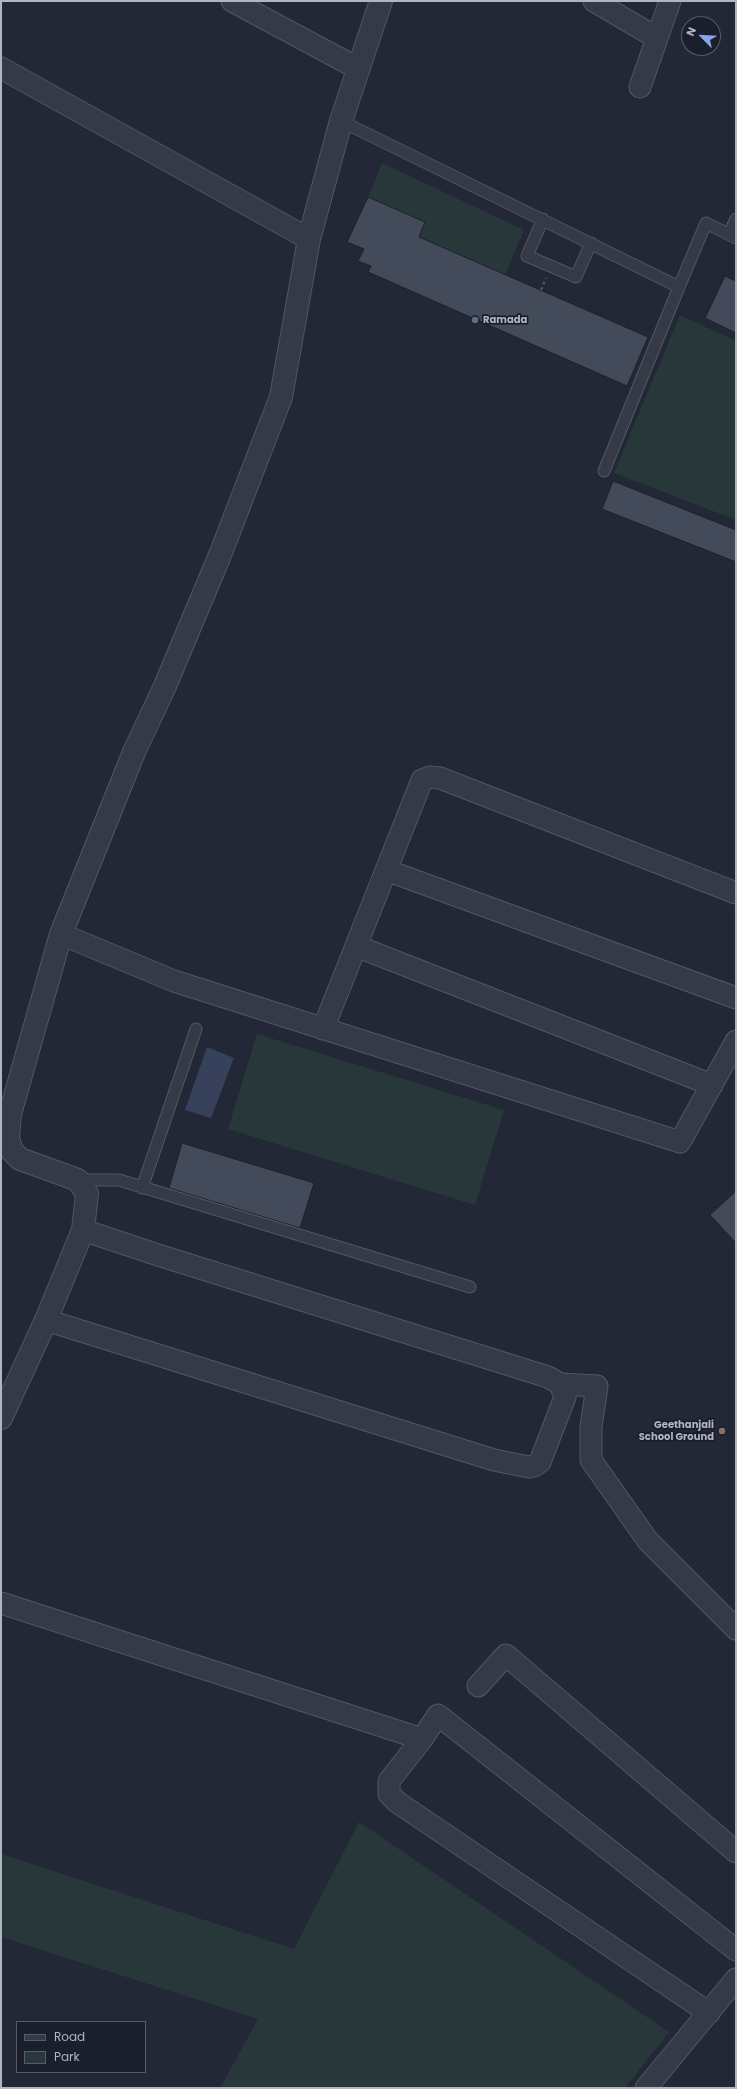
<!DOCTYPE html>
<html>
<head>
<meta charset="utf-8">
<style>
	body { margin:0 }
	#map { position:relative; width:737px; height:2089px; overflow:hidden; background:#222835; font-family:Poppins,sans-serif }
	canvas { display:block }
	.frame { position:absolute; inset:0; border:2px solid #b0b4c3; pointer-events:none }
	.legend { position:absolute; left:16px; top:2021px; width:130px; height:52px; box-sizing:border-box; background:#1b1f2b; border:1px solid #575b68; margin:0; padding:5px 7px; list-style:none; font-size:12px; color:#b0b4c3 }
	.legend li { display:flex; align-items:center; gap:8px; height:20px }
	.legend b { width:20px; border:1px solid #575b68 }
	.north { position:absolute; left:681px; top:16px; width:40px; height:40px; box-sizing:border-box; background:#1b1f2b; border:1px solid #575b68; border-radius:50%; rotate:294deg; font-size:11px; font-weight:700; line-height:16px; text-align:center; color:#b0b4c3 }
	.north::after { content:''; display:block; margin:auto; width:14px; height:18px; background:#8aa3ed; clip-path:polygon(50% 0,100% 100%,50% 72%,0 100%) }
</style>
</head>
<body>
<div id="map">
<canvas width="737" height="2089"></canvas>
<div class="frame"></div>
<ul class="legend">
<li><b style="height:5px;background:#353a46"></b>Road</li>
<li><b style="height:11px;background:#28383a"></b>Park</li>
</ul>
<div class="north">N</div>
</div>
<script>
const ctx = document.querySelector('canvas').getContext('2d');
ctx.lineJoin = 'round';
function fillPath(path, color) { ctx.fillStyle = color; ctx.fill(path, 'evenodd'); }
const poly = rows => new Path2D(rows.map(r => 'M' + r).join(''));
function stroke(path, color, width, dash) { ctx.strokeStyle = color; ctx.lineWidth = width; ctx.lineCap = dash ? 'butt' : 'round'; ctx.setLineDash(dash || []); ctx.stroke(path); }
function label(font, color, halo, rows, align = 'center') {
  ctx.font = font + ' Poppins,sans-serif'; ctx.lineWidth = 3.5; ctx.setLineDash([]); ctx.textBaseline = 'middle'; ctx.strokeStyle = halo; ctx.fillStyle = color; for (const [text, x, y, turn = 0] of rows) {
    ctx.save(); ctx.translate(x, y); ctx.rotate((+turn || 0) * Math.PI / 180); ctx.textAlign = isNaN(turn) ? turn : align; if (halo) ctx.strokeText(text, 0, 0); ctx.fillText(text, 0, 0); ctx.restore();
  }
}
const green = poly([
	[382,163,524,230,505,275,419,237,425,222,368,197],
	[680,315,736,341,736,520,614,473],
	[257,1034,504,1110,475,1205,228,1129],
	[359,1822,669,2032,625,2088,220,2088,258,2019,1,1937,1,1854,294,1949]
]);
const water = poly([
	[207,1047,234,1058,211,1118,185,1110]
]);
const building = poly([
	[368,197,425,222,419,237,648,337,627,386,368,272,371,266,358,261,364,249,347,242,368,197],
	[725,276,736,281,736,333,705,318,725,276],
	[613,481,736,530,736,562,602,509,613,481],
	[182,1143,314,1183,300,1228,169,1188,182,1143],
	[736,1191,736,1243,710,1215,736,1191]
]);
const path = poly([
	[541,290,546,278]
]);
const service = poly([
	[341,121,679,287,604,471],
	[543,219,527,256,576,277,591,243],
	[729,234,736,219],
	[679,287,706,223,736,238],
	[78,1180,119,1180,470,1287],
	[142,1188,196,1029]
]);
const minor = poly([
	[232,1,359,69],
	[594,1,657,38],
	[1,68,309,239],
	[640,87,670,1],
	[386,870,736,998],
	[61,934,174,981,680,1142,736,1041],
	[356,946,712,1085],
	[323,1029,422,780,430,777,440,778,736,893],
	[46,1320,494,1460,529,1467,534,1466,540,1462,565,1397,560,1384,548,1377,158,1255,83,1230],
	[560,1384,597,1386,591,1427,591,1460,648,1541,736,1629],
	[1,1603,422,1739,438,1715,736,1950],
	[478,1686,506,1655,736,1852],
	[422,1739,389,1781,389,1794,397,1802,709,2013],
	[646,2088,736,1979]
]);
const tertiary = poly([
	[1,1418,46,1320,83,1230,87,1194,78,1180,20,1159,12,1151,8,1138,10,1114,61,934,134,752,165,686,220,555,281,397,309,239,341,121,381,1]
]);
const markers = [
	[475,320,4,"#5c6f8a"],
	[722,1431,4,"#8d6e63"]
];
const poiNames = [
	["Ramada",483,320],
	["Geethanjali",714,1425,"right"],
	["School Ground",714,1437,"right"]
];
fillPath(green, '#28383a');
fillPath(water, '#37415b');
fillPath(building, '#434a5a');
stroke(building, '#1d212d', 1);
stroke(service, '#535764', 13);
stroke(minor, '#535764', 23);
stroke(tertiary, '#535764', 24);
stroke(path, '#455358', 2.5, [3, 3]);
stroke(service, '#353a46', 11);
stroke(minor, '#353a46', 21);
stroke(tertiary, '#353a46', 22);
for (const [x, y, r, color] of markers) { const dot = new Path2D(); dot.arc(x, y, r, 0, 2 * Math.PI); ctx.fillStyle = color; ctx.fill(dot); stroke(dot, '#1b1f2b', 1.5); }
label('bold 10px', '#b0b4c3', '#1b1f2b', poiNames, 'left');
</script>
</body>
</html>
